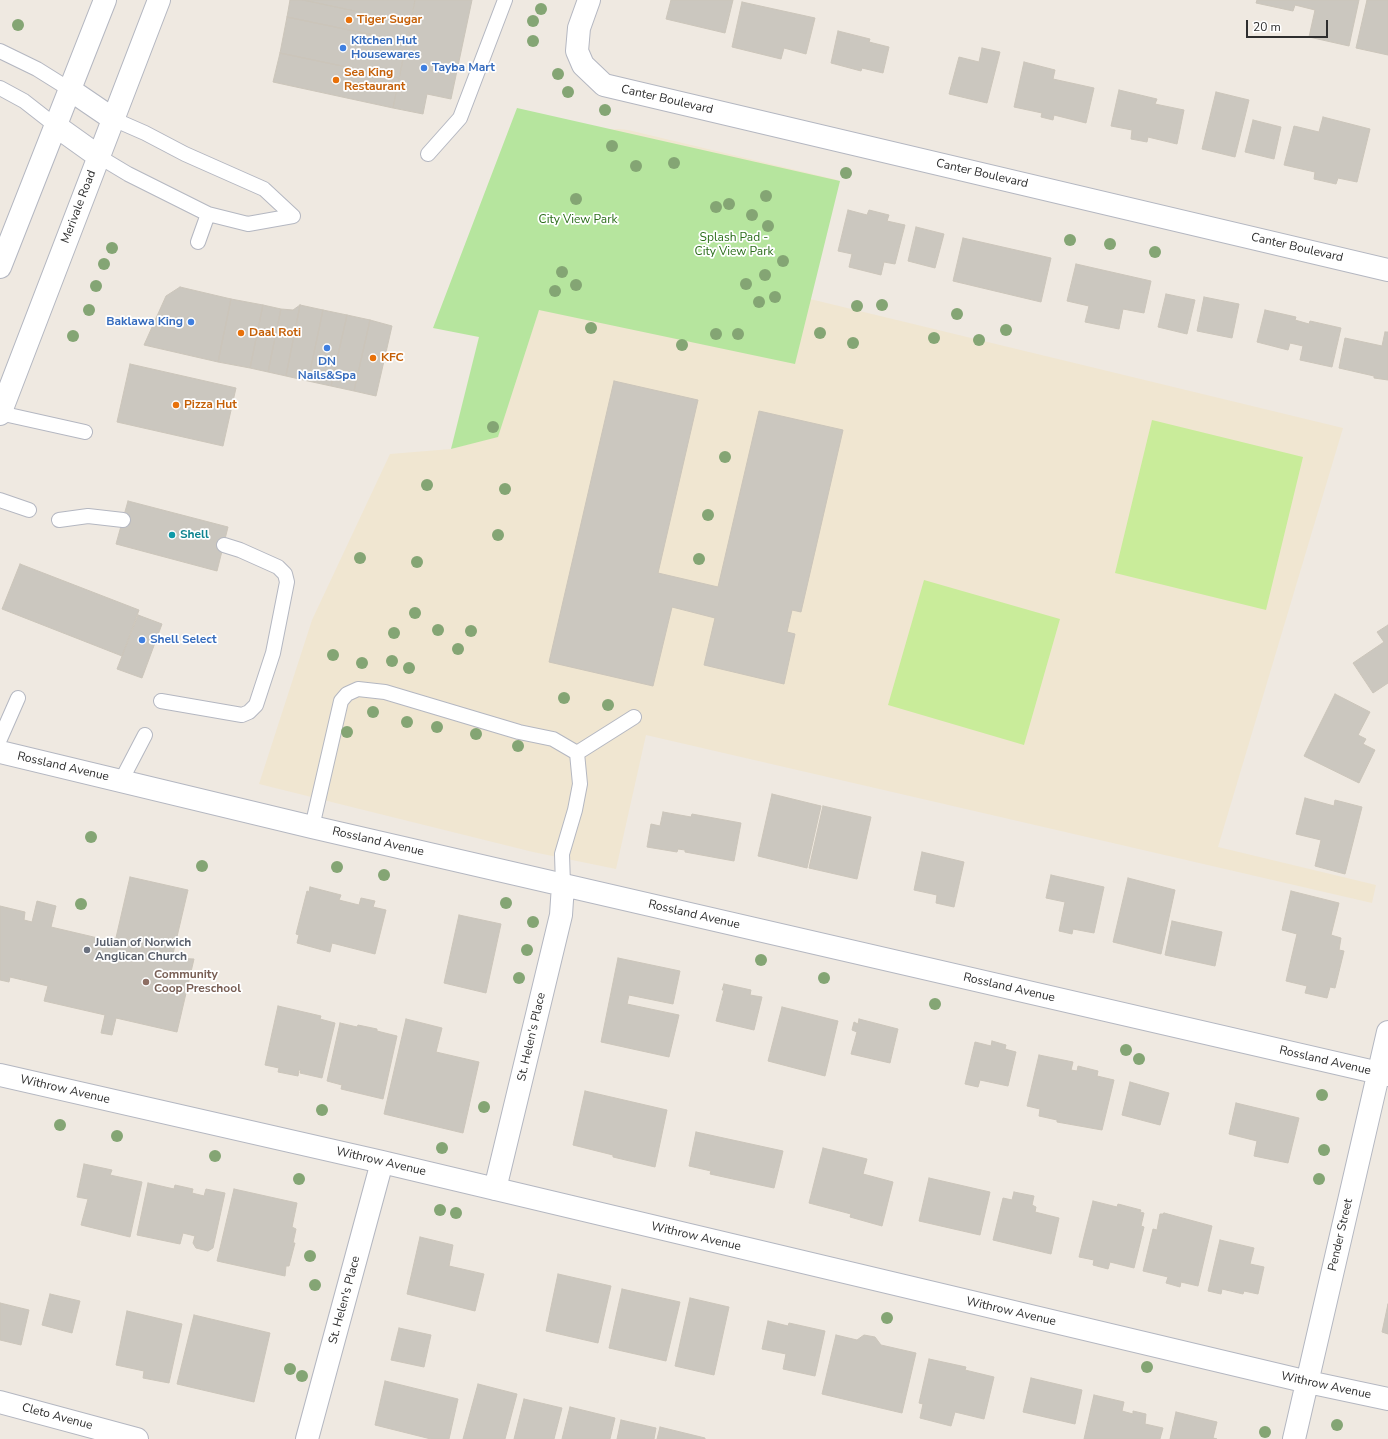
<!DOCTYPE html>
<html>
<head>
<meta charset="utf-8">
<style>
	body { margin:0 }
	#map { position:relative; width:1388px; height:1439px; overflow:hidden; background:#efe9e1; font-family:"Nunito Sans",sans-serif }
	canvas { display:block }
	.scale { position:absolute; left:1246px; top:20px; width:82px; height:18px; box-sizing:border-box; border:2px solid #2e2e2e; border-top:0; padding-left:5px; font-size:12px; line-height:14px; white-space:nowrap; color:#2e2e2e; -webkit-text-stroke:3px #fff; paint-order:stroke }
</style>
</head>
<body>
<div id="map">
<canvas width="1388" height="1439"></canvas>
<div class="scale">20 m</div>
</div>
<script>
const ctx = document.querySelector('canvas').getContext('2d');
ctx.lineJoin = 'round';
function fillPath(path, color) { ctx.fillStyle = color; ctx.fill(path, 'evenodd'); }
const poly = rows => new Path2D(rows.map(r => 'M' + r).join(''));
function stroke(path, color, width, dash) { ctx.strokeStyle = color; ctx.lineWidth = width; ctx.lineCap = dash ? 'butt' : 'round'; ctx.setLineDash(dash || []); ctx.stroke(path); }
function label(font, color, halo, rows, align = 'center') {
  ctx.font = font + ' "Nunito Sans",sans-serif'; ctx.lineWidth = 3.5; ctx.setLineDash([]); ctx.textBaseline = 'middle'; ctx.strokeStyle = halo; ctx.fillStyle = color; for (const [text, x, y, turn = 0] of rows) {
    ctx.save(); ctx.translate(x, y); ctx.rotate((+turn || 0) * Math.PI / 180); ctx.textAlign = isNaN(turn) ? turn : align; if (halo) ctx.strokeText(text, 0, 0); ctx.fillText(text, 0, 0); ctx.restore();
  }
}
const education = poly([
	[618,129,628,130,838,180,810,299,1343,428,1218,847,1376,885,1372,903,646,735,616,869,533,852,259,784,312,620,390,454,451,449,498,436,536,309,607,130]
]);
const green = poly([
	[517,108,840,181,795,364,539,310,498,437,451,449,479,337,433,328]
]);
const pitch = poly([
	[1152,420,1303,457,1266,610,1115,573],
	[924,580,1060,619,1024,745,888,705]
]);
const building = poly([
	[290,0,303,0,411,23,407,42,287,17,290,0],
	[303,0,415,0,411,23,303,0],
	[415,0,472,0,451,99,427,94,423,114,393,108,415,0],
	[671,0,733,0,725,33,666,19,671,0],
	[1257,0,1359,0,1349,46,1309,37,1315,10,1295,5,1293,11,1256,3,1257,0],
	[1367,0,1388,0,1388,55,1356,48,1367,0],
	[742,2,815,18,806,54,784,48,781,59,732,47,742,2],
	[287,17,407,42,399,78,280,53,287,17],
	[838,31,870,39,869,42,889,47,883,73,862,68,861,71,831,63,838,31],
	[982,48,1000,52,987,103,949,94,959,57,979,62,982,48],
	[280,53,399,78,393,108,273,82,280,53],
	[1024,62,1055,70,1053,79,1094,88,1086,123,1054,115,1053,120,1041,117,1042,113,1014,107,1024,62],
	[1119,90,1157,99,1155,104,1184,110,1177,144,1148,137,1147,142,1131,139,1132,130,1111,126,1119,90],
	[1216,92,1249,100,1235,157,1202,149,1216,92],
	[1323,117,1370,129,1357,182,1338,178,1336,184,1314,179,1315,172,1284,165,1294,126,1319,132,1323,117],
	[1253,120,1281,127,1274,159,1245,152,1253,120],
	[848,210,867,215,869,210,889,215,887,221,905,225,895,264,884,262,881,275,849,267,852,254,838,251,848,210],
	[916,227,944,234,935,268,908,261,916,227],
	[963,238,1051,258,1041,302,953,281,963,238],
	[1076,264,1151,281,1144,313,1123,309,1119,329,1085,322,1089,306,1067,301,1076,264],
	[180,287,231,299,218,362,144,345,166,296,180,287],
	[1166,294,1195,300,1187,334,1158,327,1166,294],
	[1204,297,1239,304,1232,338,1197,331,1204,297],
	[231,299,263,305,250,368,218,362,231,299],
	[263,305,281,309,268,372,250,368,263,305],
	[300,305,286,376,268,372,281,309,293,310,300,305],
	[300,305,323,310,308,381,286,376,300,305],
	[323,310,347,315,331,386,308,381,323,310],
	[1265,310,1296,317,1295,320,1309,324,1310,321,1341,328,1332,367,1300,360,1303,346,1290,343,1288,350,1257,342,1265,310],
	[347,315,370,320,354,391,331,386,347,315],
	[370,320,392,326,376,396,354,391,370,320],
	[1385,332,1388,332,1388,380,1374,378,1374,376,1339,368,1345,338,1382,346,1385,332],
	[130,364,236,388,223,446,117,422,130,364],
	[614,381,698,400,658,573,718,587,759,411,843,430,801,612,792,610,787,632,795,634,784,684,704,665,715,618,672,607,653,686,549,662,614,381],
	[128,501,228,527,217,571,116,544,128,501],
	[20,564,139,610,122,656,2,609,20,564],
	[138,615,162,624,142,678,117,669,138,615],
	[1388,625,1388,683,1373,693,1353,663,1384,642,1377,632,1388,625],
	[1335,694,1370,712,1358,735,1366,739,1363,744,1375,750,1359,783,1304,756,1335,694],
	[772,794,821,806,807,868,758,856,772,794],
	[1305,798,1334,806,1335,800,1362,807,1345,874,1315,866,1321,840,1296,834,1305,798],
	[823,806,871,817,857,879,809,868,823,806],
	[663,812,691,817,692,814,741,823,734,861,685,852,685,850,678,849,677,852,647,847,651,824,660,826,663,812],
	[922,852,964,862,954,907,936,903,937,895,914,890,922,852],
	[1051,875,1104,887,1094,933,1073,929,1072,934,1059,931,1065,902,1046,898,1051,875],
	[130,877,188,890,172,958,194,959,177,1032,116,1018,112,1035,101,1033,105,1015,44,1001,48,986,10,977,9,982,0,980,0,906,25,912,24,920,32,922,37,901,56,906,51,927,115,942,130,877],
	[1128,878,1175,890,1161,954,1113,942,1128,878],
	[310,887,341,895,339,900,359,905,361,898,375,901,373,907,386,910,375,954,332,943,330,952,297,943,299,935,296,934,307,891,309,892,310,887],
	[1291,891,1339,903,1331,935,1341,938,1339,950,1344,951,1335,988,1330,987,1327,998,1305,993,1307,986,1286,981,1297,934,1282,930,1291,891],
	[459,915,501,924,486,993,444,983,459,915],
	[1172,921,1222,932,1215,966,1165,955,1172,921],
	[618,958,680,971,673,1004,629,995,627,1004,679,1015,669,1057,601,1042,618,958],
	[724,984,751,990,750,995,762,997,754,1030,716,1021,724,990,722,990,724,984],
	[278,1006,321,1016,320,1019,335,1023,322,1078,300,1073,301,1070,299,1070,298,1076,278,1072,279,1068,265,1065,278,1006],
	[782,1007,838,1021,825,1076,768,1061,782,1007],
	[406,1019,442,1028,436,1052,479,1062,463,1133,384,1114,406,1019],
	[859,1019,898,1029,890,1063,851,1054,857,1032,852,1030,854,1022,858,1024,859,1019],
	[340,1023,357,1027,358,1025,377,1029,377,1031,397,1036,383,1099,341,1089,342,1085,327,1081,340,1023],
	[992,1041,1006,1045,1005,1049,1016,1052,1008,1086,980,1080,978,1087,965,1084,975,1042,991,1046,992,1041],
	[1039,1055,1073,1062,1071,1070,1077,1071,1078,1066,1098,1071,1097,1076,1114,1080,1102,1130,1057,1122,1057,1120,1039,1116,1040,1109,1027,1106,1039,1055],
	[1130,1082,1169,1093,1160,1125,1122,1115,1130,1082],
	[585,1091,667,1110,655,1167,613,1157,613,1155,573,1145,585,1091],
	[1236,1103,1299,1118,1288,1163,1254,1156,1257,1141,1229,1134,1236,1103],
	[696,1132,783,1151,774,1188,710,1174,711,1171,689,1166,696,1132],
	[823,1148,867,1159,863,1174,893,1182,882,1226,850,1217,851,1214,809,1203,823,1148],
	[84,1164,112,1170,110,1175,142,1182,130,1237,81,1225,88,1199,77,1197,84,1164],
	[929,1178,990,1192,980,1235,919,1221,929,1178],
	[148,1183,174,1189,175,1185,193,1189,192,1193,204,1196,206,1189,225,1193,213,1248,208,1251,196,1248,193,1243,195,1236,183,1233,180,1244,137,1235,148,1183],
	[234,1189,297,1203,292,1227,296,1229,293,1243,295,1243,289,1266,286,1266,285,1276,217,1261,234,1189],
	[1014,1192,1034,1196,1032,1205,1036,1207,1035,1212,1059,1218,1051,1254,993,1240,1003,1198,1012,1200,1014,1192],
	[1093,1201,1117,1207,1118,1204,1141,1210,1140,1212,1144,1213,1141,1226,1144,1227,1134,1268,1110,1262,1108,1269,1093,1265,1094,1260,1079,1257,1093,1201],
	[1164,1213,1212,1226,1198,1286,1181,1282,1180,1287,1166,1283,1168,1277,1143,1271,1153,1229,1157,1230,1160,1214,1163,1214,1164,1213],
	[420,1237,453,1245,449,1266,484,1274,475,1311,407,1294,420,1237],
	[1220,1240,1254,1248,1250,1264,1264,1267,1258,1294,1244,1291,1243,1294,1222,1289,1221,1294,1208,1291,1220,1240],
	[558,1274,611,1286,598,1343,546,1331,558,1274],
	[622,1289,680,1302,666,1361,609,1348,622,1289],
	[50,1294,80,1301,72,1333,42,1325,50,1294],
	[690,1298,729,1307,714,1375,675,1366,690,1298],
	[0,1303,29,1310,21,1345,0,1340,0,1303],
	[1388,1304,1388,1334,1382,1332,1388,1304],
	[127,1311,182,1324,169,1383,143,1378,144,1371,116,1365,127,1311],
	[194,1315,270,1333,254,1402,177,1384,194,1315],
	[768,1321,788,1326,789,1323,825,1331,815,1376,783,1369,786,1354,762,1349,768,1321],
	[399,1328,431,1335,424,1367,391,1360,399,1328],
	[836,1335,857,1340,864,1335,875,1337,881,1345,916,1353,902,1413,822,1394,836,1335],
	[929,1359,966,1367,965,1370,994,1377,984,1419,955,1412,951,1426,920,1418,923,1404,919,1403,929,1359],
	[1031,1378,1082,1390,1075,1424,1023,1412,1031,1378],
	[385,1381,458,1399,449,1439,431,1439,375,1425,385,1381],
	[478,1384,517,1394,505,1439,463,1439,478,1384],
	[1094,1395,1124,1402,1122,1411,1133,1414,1133,1411,1146,1414,1145,1424,1163,1428,1160,1439,1084,1439,1094,1395],
	[524,1399,562,1408,554,1439,514,1439,524,1399],
	[570,1407,615,1418,610,1439,562,1439,570,1407],
	[1176,1412,1217,1422,1213,1438,1217,1439,1170,1439,1176,1412],
	[621,1420,656,1428,654,1439,617,1439,621,1420],
	[660,1427,705,1438,705,1439,657,1439,660,1427]
]);
const lane = poly([
	[0,51,37,69,69,89],
	[0,88,24,101,56,126],
	[113,119,145,133,185,154,264,189,293,216],
	[428,154,460,118,505,0],
	[98,156,128,174,208,214,248,224,293,216],
	[198,242,208,214],
	[0,413,85,432],
	[0,500,29,510],
	[59,520,88,516,123,520],
	[161,701,242,715,249,712,256,705,273,653,287,582,285,574,278,567,240,550,224,545],
	[0,739,18,698],
	[577,753,634,717],
	[121,781,145,735],
	[312,827,341,701,347,694,358,689,385,692,519,732,553,739,577,753,580,784,575,810,562,854,563,885]
]);
const street = poly([
	[589,0,579,28,577,51,583,65,604,85,1388,270],
	[0,752,312,827,1388,1075],
	[0,1075,382,1162,1308,1382,1388,1399],
	[495,1189,561,915,563,885],
	[0,1402,137,1439],
	[307,1439,382,1162],
	[1294,1439,1388,1032]
]);
const secondary = poly([
	[69,89,113,119],
	[56,126,98,156],
	[0,267,105,0],
	[0,414,159,0]
]);
const trees = [
	[541,9],
	[533,21],
	[18,25],
	[533,41],
	[558,74],
	[568,92],
	[605,110],
	[612,146],
	[674,163],
	[636,166],
	[846,173],
	[766,196],
	[576,199],
	[729,204],
	[716,207],
	[752,215],
	[768,226],
	[1070,240],
	[1110,244],
	[112,248],
	[1155,252],
	[783,261],
	[104,264],
	[562,272],
	[765,275],
	[746,284],
	[576,285],
	[96,286],
	[555,291],
	[775,297],
	[759,302],
	[882,305],
	[857,306],
	[89,310],
	[957,314],
	[591,328],
	[1006,330],
	[820,333],
	[716,334],
	[738,334],
	[73,336],
	[934,338],
	[979,340],
	[853,343],
	[682,345],
	[493,427],
	[725,457],
	[427,485],
	[505,489],
	[708,515],
	[498,535],
	[360,558],
	[699,559],
	[417,562],
	[415,613],
	[438,630],
	[471,631],
	[394,633],
	[458,649],
	[333,655],
	[392,661],
	[362,663],
	[409,668],
	[564,698],
	[608,705],
	[373,712],
	[407,722],
	[437,727],
	[347,732],
	[476,734],
	[518,746],
	[91,837],
	[202,866],
	[337,867],
	[384,875],
	[506,903],
	[81,904],
	[533,922],
	[527,950],
	[761,960],
	[519,978],
	[824,978],
	[935,1004],
	[1126,1050],
	[1139,1059],
	[1322,1095],
	[484,1107],
	[322,1110],
	[60,1125],
	[117,1136],
	[442,1148],
	[1324,1150],
	[215,1156],
	[299,1179],
	[1319,1179],
	[440,1210],
	[456,1213],
	[310,1256],
	[315,1285],
	[887,1318],
	[1147,1367],
	[290,1369],
	[302,1376],
	[1337,1425],
	[1265,1432]
];
const markers = [
	[349,20,4,"#e8710a"],
	[343,48,4,"#3f7fe0"],
	[424,68,4,"#3f7fe0"],
	[336,80,4,"#e8710a"],
	[191,322,4,"#3f7fe0"],
	[241,333,4,"#e8710a"],
	[327,348,4,"#3f7fe0"],
	[373,358,4,"#e8710a"],
	[176,405,4,"#e8710a"],
	[172,535,4,"#0f9aa8"],
	[142,640,4,"#3f7fe0"],
	[87,950,4,"#6b7280"],
	[146,982,4,"#8d6e63"]
];
const foodNames = [
	["Tiger Sugar",357,20],
	["Sea King",344,73],
	["Restaurant",344,87],
	["Daal Roti",249,333],
	["KFC",381,358],
	["Pizza Hut",184,405]
];
const shopNames = [
	["Kitchen Hut",351,41],
	["Housewares",351,55],
	["Tayba Mart",432,68],
	["Baklawa King",183,322,"right"],
	["DN",327,362,"center"],
	["Nails&Spa",327,376,"center"],
	["Shell Select",150,640]
];
const streetNames = [
	["Canter Boulevard",667,100,13],
	["Canter Boulevard",982,174,13],
	["Merivale Road",79,207,-69],
	["Canter Boulevard",1297,248,13],
	["Rossland Avenue",63,767,13],
	["Rossland Avenue",378,842,13],
	["Rossland Avenue",694,915,13],
	["Rossland Avenue",1009,988,13],
	["St. Helen's Place",532,1037,-77],
	["Rossland Avenue",1325,1061,13],
	["Withrow Avenue",65,1090,13],
	["Withrow Avenue",381,1162,13],
	["Pender Street",1341,1235,-77],
	["Withrow Avenue",696,1237,13],
	["St. Helen's Place",345,1300,-75],
	["Withrow Avenue",1011,1312,13],
	["Withrow Avenue",1326,1386,12],
	["Cleto Avenue",57,1417,15]
];
const parkNames = [
	["City View Park",578,220],
	["Splash Pad -",734,238],
	["City View Park",734,252]
];
const cultureNames = [
	["Shell",180,535]
];
const worshipNames = [
	["Julian of Norwich",95,943],
	["Anglican Church",95,957]
];
const educationNames = [
	["Community",154,975],
	["Coop Preschool",154,989]
];
fillPath(education, '#f0e6d1');
fillPath(green, '#b6e59e');
fillPath(pitch, '#c9ec9a');
fillPath(building, '#cbc7bf');
stroke(building, '#cbc5ba', 1);
stroke(lane, '#b4b7c1', 16);
stroke(street, '#b4b7c1', 24);
stroke(secondary, '#b4b7c1', 24);
stroke(lane, '#fff', 14);
stroke(street, '#fff', 22);
stroke(secondary, '#fff', 22);
ctx.fillStyle = '#84a574';
for (const [x, y] of trees) { ctx.beginPath(); ctx.arc(x, y, 6, 0, 2 * Math.PI); ctx.fill(); }
for (const [x, y, r, color] of markers) { const dot = new Path2D(); dot.arc(x, y, r, 0, 2 * Math.PI); ctx.fillStyle = color; ctx.fill(dot); stroke(dot, '#fff', 1.5); }
label('bold 12px', '#c56008', '#fff', foodNames, 'left');
label('bold 12px', '#366cbe', '#fff', shopNames, 'left');
label('12px', '#2e2e2e', '#fff', streetNames);
label('12px', '#2c6e1b', '#fff', parkNames);
label('bold 12px', '#0d838f', '#fff', cultureNames, 'left');
label('bold 12px', '#5b616d', '#fff', worshipNames, 'left');
label('bold 12px', '#785e54', '#fff', educationNames, 'left');
</script>
</body>
</html>
